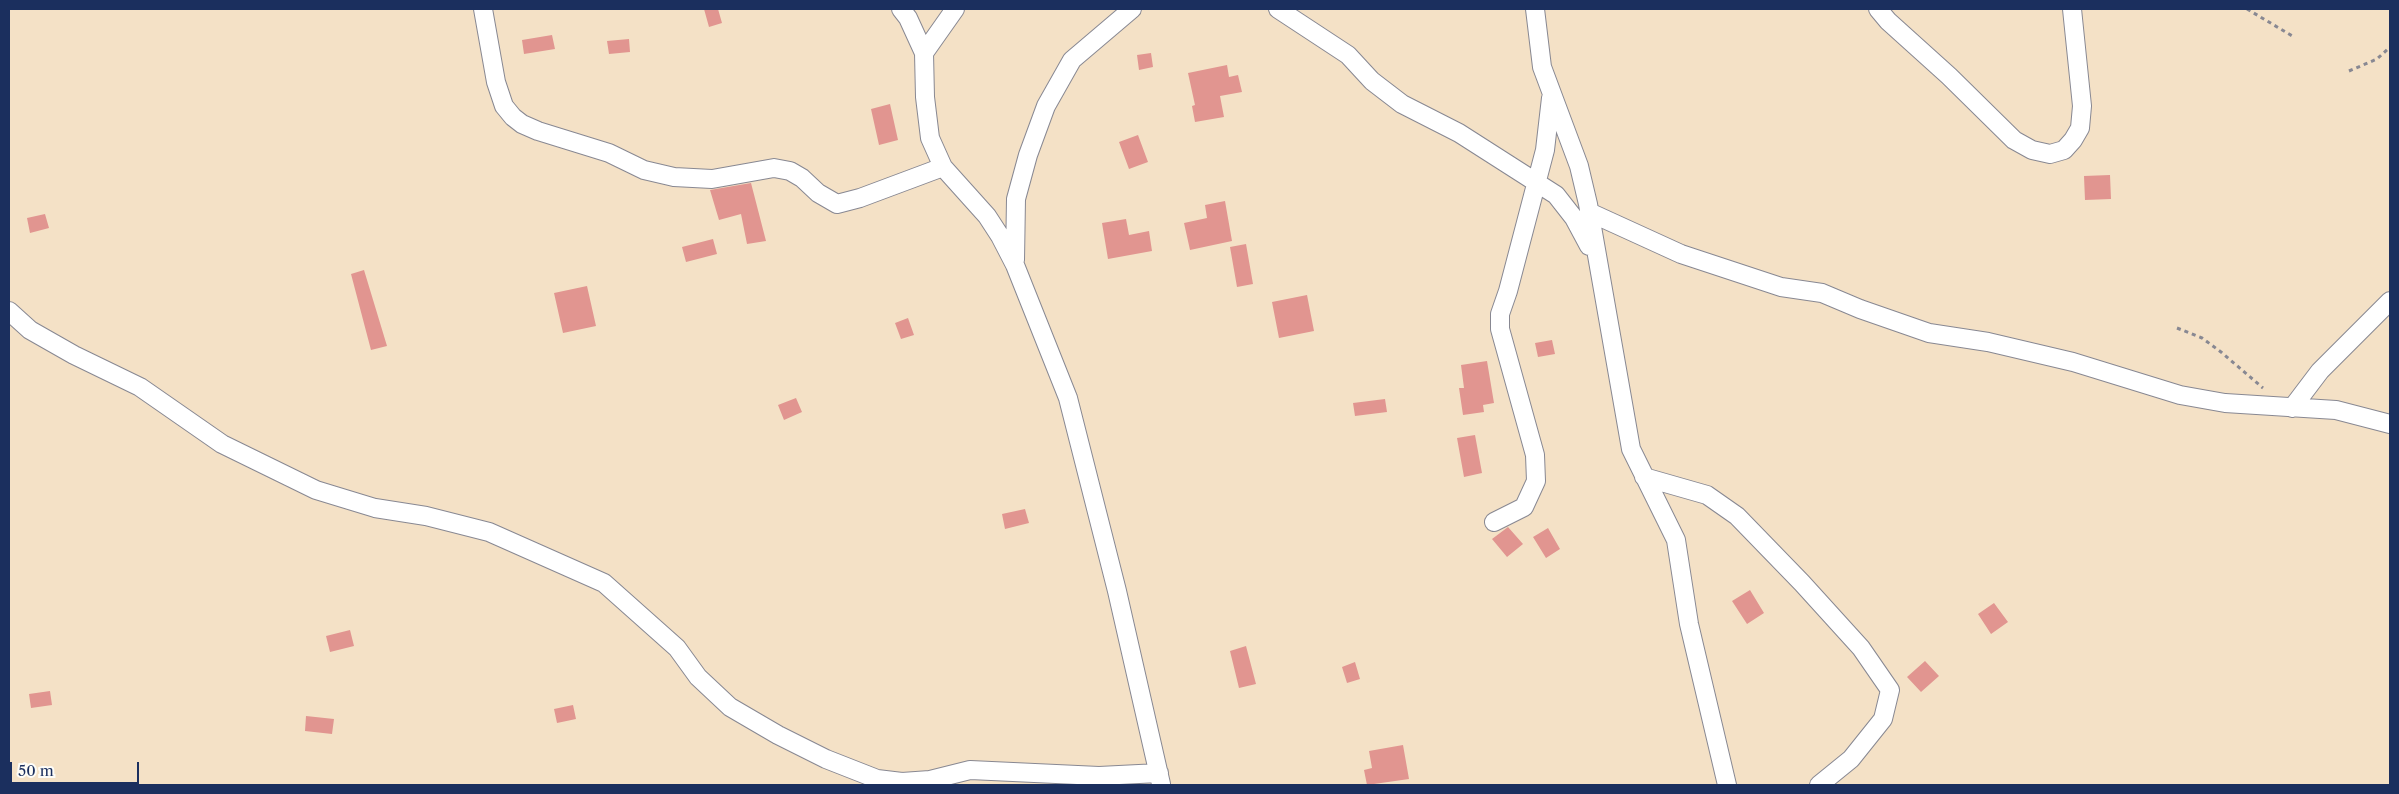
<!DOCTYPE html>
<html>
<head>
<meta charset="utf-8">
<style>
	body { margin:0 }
	#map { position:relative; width:2399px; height:794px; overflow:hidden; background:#f4e1c6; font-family:"Libre Caslon Text",serif }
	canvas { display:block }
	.frame { position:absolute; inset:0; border:10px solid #1b2f5e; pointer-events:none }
	.scale { position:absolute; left:10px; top:762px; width:129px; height:22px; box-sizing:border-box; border:2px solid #1b2f5e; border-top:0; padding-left:6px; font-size:15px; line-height:18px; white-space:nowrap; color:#1b2f5e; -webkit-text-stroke:4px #fdfcf7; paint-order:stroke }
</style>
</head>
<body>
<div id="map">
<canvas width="2399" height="794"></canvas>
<div class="frame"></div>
<div class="scale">50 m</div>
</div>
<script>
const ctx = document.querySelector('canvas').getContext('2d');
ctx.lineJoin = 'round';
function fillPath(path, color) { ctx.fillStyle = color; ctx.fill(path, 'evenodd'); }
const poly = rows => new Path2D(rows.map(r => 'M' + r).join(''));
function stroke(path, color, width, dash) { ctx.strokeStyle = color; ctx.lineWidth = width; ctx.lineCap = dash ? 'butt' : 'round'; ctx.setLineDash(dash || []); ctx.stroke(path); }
const building = poly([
	[704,9,718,9,722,23,709,27],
	[552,35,555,49,524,54,522,40],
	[629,39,630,52,609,54,607,41],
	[1151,53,1153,67,1139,70,1137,55],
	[1227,65,1229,77,1238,75,1242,92,1220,96,1224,117,1195,122,1192,106,1195,105,1188,73],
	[890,104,898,140,879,145,871,109],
	[1138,135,1148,162,1129,169,1119,142],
	[2110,175,2111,199,2085,200,2084,176],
	[751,183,766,241,747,244,741,214,719,220,710,190],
	[1225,201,1232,241,1190,250,1184,223,1207,218,1205,205],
	[45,214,49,228,30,233,27,218],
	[1126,219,1129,235,1149,231,1152,251,1108,259,1102,223],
	[713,239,717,254,686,262,682,247],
	[1246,244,1253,284,1237,287,1230,247],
	[364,270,387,346,371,350,351,274],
	[587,286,596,326,563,333,554,293],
	[1307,295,1314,331,1279,338,1272,302],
	[908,318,914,335,901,339,895,323],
	[1552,340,1555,354,1538,357,1535,343],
	[1487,361,1494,403,1483,405,1484,412,1463,415,1459,388,1464,388,1461,365],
	[796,398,802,412,784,420,778,405],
	[1385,399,1387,412,1355,416,1353,403],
	[1475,435,1482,473,1464,477,1457,438],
	[1025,509,1029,523,1005,529,1002,514],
	[1508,527,1523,544,1507,557,1492,539],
	[1548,528,1560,549,1546,558,1533,537],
	[1750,590,1764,613,1747,624,1732,601],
	[1994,603,2008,622,1991,634,1978,614],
	[350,630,354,646,330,652,326,636],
	[1246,646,1256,684,1239,688,1230,651],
	[1925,661,1939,676,1921,692,1907,677],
	[1355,662,1360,679,1347,683,1342,667],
	[50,691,52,705,31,708,29,694],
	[573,705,576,719,557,723,554,709],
	[306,716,334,719,332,734,305,731],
	[1403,745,1409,779,1367,785,1364,770,1372,768,1369,751]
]);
const path = poly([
	[2247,9,2294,37],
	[2349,71,2377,59,2390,47],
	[2177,328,2202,338,2221,352,2263,388]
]);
const street = poly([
	[483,9,496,82,504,106,513,117,522,124,538,131,609,153,644,170,674,177,712,179,774,168,790,171,802,178,818,193,837,204,860,198,943,167],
	[901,9,908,18,924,53,925,97,930,138,943,167,987,216,1000,236,1015,265,1068,398,1117,591,1161,784],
	[1278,9,1348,55,1372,81,1402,104,1459,133,1556,195,1574,218,1589,246],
	[1535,9,1542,67,1579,166,1588,204,1631,449,1676,540,1689,624,1727,785],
	[1878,9,1888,21,1949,76,2014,140,2032,150,2050,154,2064,150,2073,140,2080,128,2082,106,2072,9],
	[924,53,955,9],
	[1589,212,1681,254,1781,287,1822,293,1860,309,1929,333,1988,342,2073,362,2180,395,2225,403,2336,410,2390,424],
	[1015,260,1016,199,1028,155,1046,106,1072,60,1132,9],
	[9,311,30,330,74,355,140,387,222,444,316,490,375,508,426,516,489,532,604,583,677,648,698,677,730,707,778,735,826,759,877,779,902,782,930,780,970,770,1099,776,1159,773],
	[2292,408,2320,371,2390,301],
	[1644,477,1707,495,1737,516,1802,583,1861,648,1890,690,1883,719,1851,759,1819,785],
	[1494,522,1524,507,1536,481,1535,455,1500,329,1500,314,1508,291,1545,150,1551,98]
]);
fillPath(building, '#e19590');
stroke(street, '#888892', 20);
stroke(path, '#888892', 3, [4, 4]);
stroke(street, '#fff', 18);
</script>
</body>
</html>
